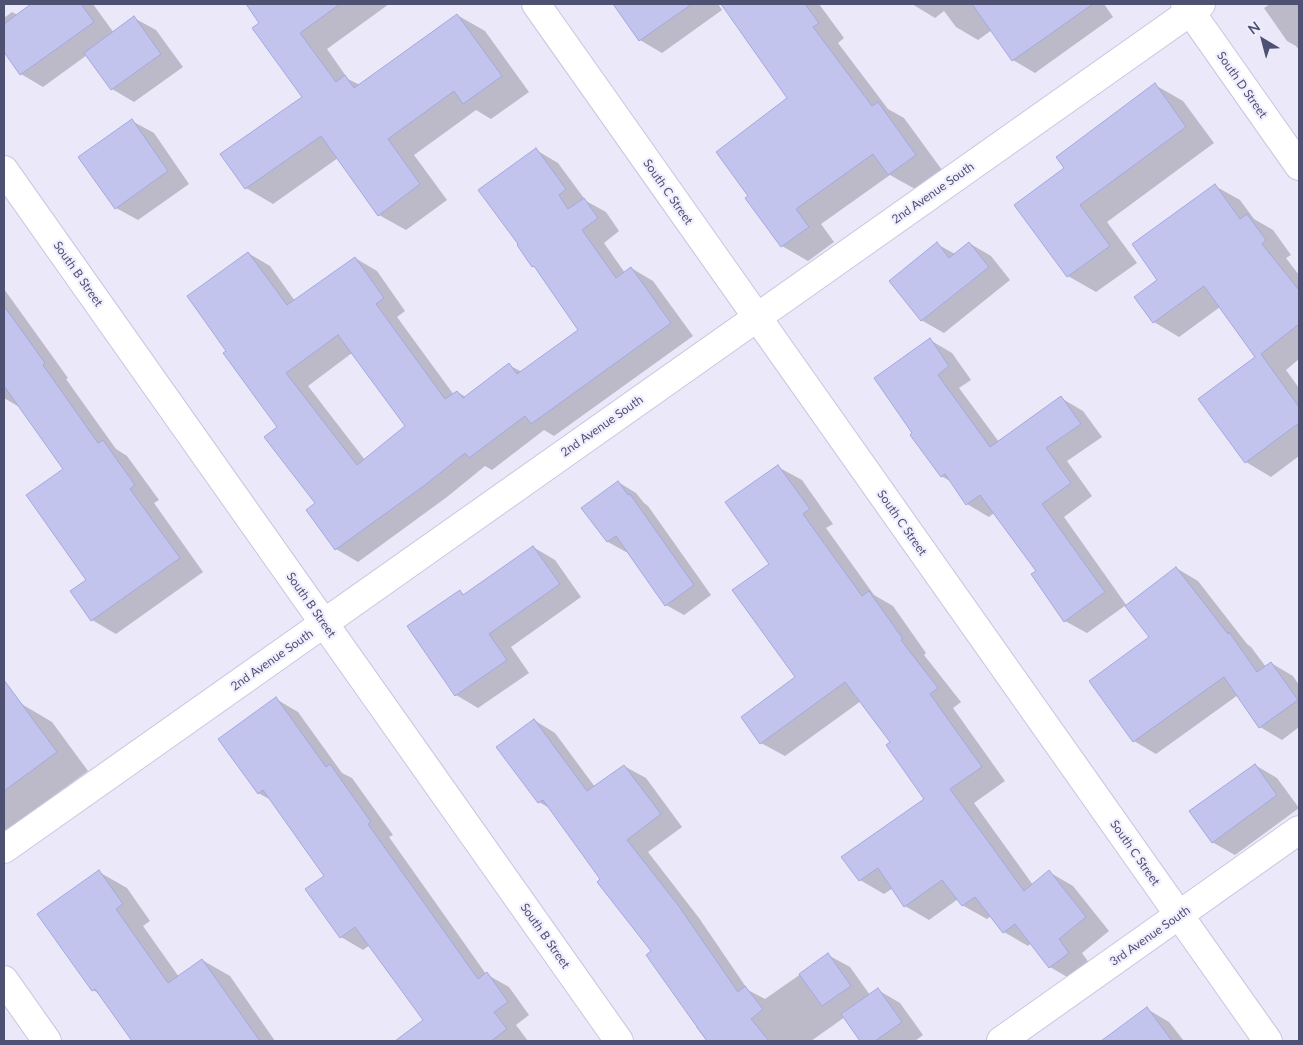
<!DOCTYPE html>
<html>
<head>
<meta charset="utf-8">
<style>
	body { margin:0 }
	#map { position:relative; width:1303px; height:1045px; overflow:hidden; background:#ebe8fa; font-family:Lato,sans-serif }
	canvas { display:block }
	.frame { position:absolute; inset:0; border:5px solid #4e5172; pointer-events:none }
	.north { position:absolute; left:1238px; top:15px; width:50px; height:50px; -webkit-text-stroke:4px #f1eefd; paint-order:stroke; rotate:323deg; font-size:14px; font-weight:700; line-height:20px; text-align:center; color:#4e5172 }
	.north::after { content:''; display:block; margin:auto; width:18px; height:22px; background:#4e5172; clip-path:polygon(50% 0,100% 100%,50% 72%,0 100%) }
</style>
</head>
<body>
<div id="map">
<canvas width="1303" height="1045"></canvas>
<div class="frame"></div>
<div class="north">N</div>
</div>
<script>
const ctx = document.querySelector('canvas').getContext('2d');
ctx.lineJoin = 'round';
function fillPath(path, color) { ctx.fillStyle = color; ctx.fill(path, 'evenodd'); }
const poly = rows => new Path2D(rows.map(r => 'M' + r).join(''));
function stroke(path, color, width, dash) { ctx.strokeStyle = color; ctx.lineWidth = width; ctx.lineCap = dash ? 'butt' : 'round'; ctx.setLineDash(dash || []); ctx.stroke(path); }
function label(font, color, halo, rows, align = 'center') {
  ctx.font = font + ' Lato,sans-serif'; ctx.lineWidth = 4.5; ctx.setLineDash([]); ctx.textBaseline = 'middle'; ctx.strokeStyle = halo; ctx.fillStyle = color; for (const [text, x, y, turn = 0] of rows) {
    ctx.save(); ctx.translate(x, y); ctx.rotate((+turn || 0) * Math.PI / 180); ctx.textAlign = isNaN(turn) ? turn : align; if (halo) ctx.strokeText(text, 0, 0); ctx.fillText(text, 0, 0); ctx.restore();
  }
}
const shadow = poly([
	[33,4,93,4,114,33,134,18,156,30,183,67,134,102,112,89,87,55,43,87,21,74,4,50,4,18,12,12,18,15],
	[247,4,389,4,327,49,348,79,360,85,457,15,485,31,529,92,491,119,476,110,414,155,447,200,406,230,379,215,338,158,273,204,246,188,304,97,261,23],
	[614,4,718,4,722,10,662,53,640,40],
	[722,4,819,4,844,38,838,43,888,109,904,118,942,170,915,189,890,175,821,224,834,242,808,261,782,246,750,196,789,98],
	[912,4,1104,4,1113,17,1035,73,1013,60,992,30,978,40,956,27,944,11,935,18],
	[1270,4,1299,4,1299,50,1296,46,1287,41,1264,8],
	[1155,85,1183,101,1214,143,1107,222,1137,263,1096,292,1068,276,1066,169],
	[132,121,154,133,189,184,138,220,116,208],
	[536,150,558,163,586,201,606,212,619,231,604,243,625,273,631,268,653,281,693,336,554,436,544,430,492,470,485,466,447,497,358,562,336,549,307,510,317,503,278,427,228,351,248,253,270,266,295,301,355,258,377,271,405,311,397,317,454,395,457,392,466,397,509,365,522,372,580,330,536,268,533,266,518,245],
	[352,353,406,426,365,460,308,386],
	[1215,186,1240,200,1254,219,1273,230,1291,255,1286,258,1299,275,1299,359,1286,370,1299,388,1299,456,1271,477,1246,462,1257,357,1220,307,1179,337,1154,322,1159,280],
	[969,243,991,256,1010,280,944,333,921,320,937,244,955,254],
	[4,289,68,378,66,379,116,449,127,456,159,500,154,503,203,572,116,634,92,620,87,580,64,469,21,408,4,398],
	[930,340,952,353,971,380,959,388,999,442,1061,398,1083,411,1102,437,1067,461,1092,496,1064,517,1127,606,1176,568,1198,581,1247,644,1251,647,1266,667,1271,663,1293,676,1299,685,1299,727,1282,740,1260,727,1238,695,1156,754,1134,741,1091,681,1151,638,1126,605,1087,633,1065,621,1038,571,995,512,989,517,967,504,952,482,941,476],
	[778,467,802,480,833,524,826,528,874,595,893,606,926,653,924,655,961,702,953,708,1005,781,974,803,1033,885,1049,872,1073,886,1109,931,1082,953,1092,967,1074,981,1050,967,1031,943,1028,946,1004,932,991,916,987,919,962,905,958,899,929,920,905,906,893,888,884,894,860,880,925,799,892,742,861,701,785,756,761,743,796,678,771,564],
	[618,482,636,493,644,503,648,506,711,595,684,615,666,605,628,551,626,552,608,542],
	[533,547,555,560,581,597,511,647,529,673,478,708,456,695,460,592,465,595],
	[276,699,298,712,342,773,352,778,393,835,389,837,486,974,509,987,529,1015,516,1025,528,1041,424,1041,414,1028,425,1021,370,945,363,950,341,937,326,876,273,801,258,793],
	[20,703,52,722,88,771,4,832,4,715],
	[534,720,555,733,595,787,624,766,646,778,682,827,648,852,699,918,748,990,765,999,828,955,850,967,870,995,878,990,900,1003,923,1035,915,1041,862,1041,845,1017,811,1041,707,1041,696,1027,698,1026,653,951,551,809,539,802],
	[1255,765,1277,778,1299,808,1235,855,1212,842],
	[99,872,127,888,150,921,143,926,179,977,202,960,230,976,275,1041,134,1041,101,995,93,990,39,914],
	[1147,1009,1169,1022,1184,1041,1103,1041]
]);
const building = poly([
	[31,4,81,4,94,22,20,75,4,52,4,24,31,4],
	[246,4,340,4,300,33,336,82,345,75,354,88,457,14,502,76,463,104,454,91,388,139,420,184,378,216,321,136,245,189,220,154,302,97,252,28,259,23,246,4],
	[613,4,692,4,639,41,613,4],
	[721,4,805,4,819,23,813,27,872,106,878,102,916,155,888,175,873,154,796,209,809,227,781,247,745,198,748,196,716,152,787,98,721,4],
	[972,4,1093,4,1012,61,972,4],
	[134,16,161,54,111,90,84,53,134,16],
	[1155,83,1186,127,1080,205,1110,246,1067,277,1014,205,1064,168,1056,157,1155,83],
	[132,119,168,171,115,209,78,157,132,119],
	[536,148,566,189,559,195,568,209,584,198,598,218,582,230,616,278,631,267,671,323,531,424,525,416,469,458,465,453,425,485,335,550,306,510,315,503,264,437,277,427,223,353,226,351,187,296,248,252,287,305,355,257,384,298,376,304,445,399,457,391,463,398,509,363,517,374,578,330,534,266,532,267,517,245,518,244,478,190,536,148],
	[338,335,405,426,357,465,286,373,338,335],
	[1215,184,1240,219,1247,214,1266,240,1262,244,1299,290,1299,324,1261,354,1299,407,1299,423,1245,463,1198,399,1255,357,1204,286,1153,323,1134,297,1157,280,1132,244,1215,184],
	[937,242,949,258,969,242,989,267,921,321,889,281,937,242],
	[4,306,45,363,43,365,98,443,103,440,135,485,130,489,180,558,91,621,70,591,86,580,26,495,63,469,4,386,4,306],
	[930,338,949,366,938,375,990,447,1061,396,1081,424,1046,448,1071,483,1042,504,1105,592,1064,622,1031,574,1036,571,980,495,966,505,945,474,941,477,910,435,912,433,874,378,930,338],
	[778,465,810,509,803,514,862,596,869,591,903,639,901,640,938,688,930,694,982,767,950,789,1024,891,1049,870,1086,917,1059,939,1069,953,1049,968,1015,924,1003,933,975,897,962,906,942,880,904,907,878,868,859,881,841,857,924,799,886,745,890,742,845,682,760,744,741,717,795,677,732,590,769,564,725,502,778,465],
	[618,481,628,495,630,494,694,585,665,606,616,536,607,542,581,508,618,481],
	[533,546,560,584,489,634,507,660,455,696,407,626,460,590,463,595,533,546],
	[1176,567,1228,634,1229,632,1257,672,1271,662,1298,700,1259,728,1224,677,1133,742,1089,681,1149,637,1125,606,1176,567],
	[4,680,57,752,4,791,4,680],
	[276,697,326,767,330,764,371,822,368,824,478,979,487,972,508,1002,494,1012,507,1029,491,1041,395,1041,423,1020,355,927,340,938,305,889,324,876,263,790,258,794,218,739,276,697],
	[534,719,587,791,624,765,661,814,627,840,678,905,738,992,745,986,763,1009,751,1019,769,1041,707,1041,646,955,651,951,597,882,600,879,543,800,538,803,496,747,534,719],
	[1255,764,1277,795,1212,843,1189,811,1255,764],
	[99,870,123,904,116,909,168,983,202,959,260,1041,132,1041,95,989,92,991,37,914,99,870],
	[828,953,851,986,822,1006,799,974,828,953],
	[878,988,902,1022,875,1041,860,1041,841,1014,878,988],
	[1147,1007,1172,1041,1101,1041,1147,1007]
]);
const minor = poly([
	[536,4,1268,1041],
	[1185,4,1299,166],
	[4,170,619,1041],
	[4,849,1201,4],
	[4,980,47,1041],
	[1001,1041,1299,830]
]);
const streetNames = [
	["South D Street",1242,85,55],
	["South C Street",668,192,55],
	["2nd Avenue South",933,193,-35],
	["South B Street",78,274,55],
	["2nd Avenue South",602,426,-35],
	["South C Street",902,523,55],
	["South B Street",311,605,55],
	["2nd Avenue South",272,660,-35],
	["South C Street",1135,853,55],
	["South B Street",545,936,55],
	["3rd Avenue South",1150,936,-35]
];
fillPath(shadow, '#0003');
fillPath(building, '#c2c4ed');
stroke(building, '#a4a7de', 1);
stroke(minor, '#c7c7e0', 30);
stroke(minor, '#fff', 28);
label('12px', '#4e5172', '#f1eefd', streetNames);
</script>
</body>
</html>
